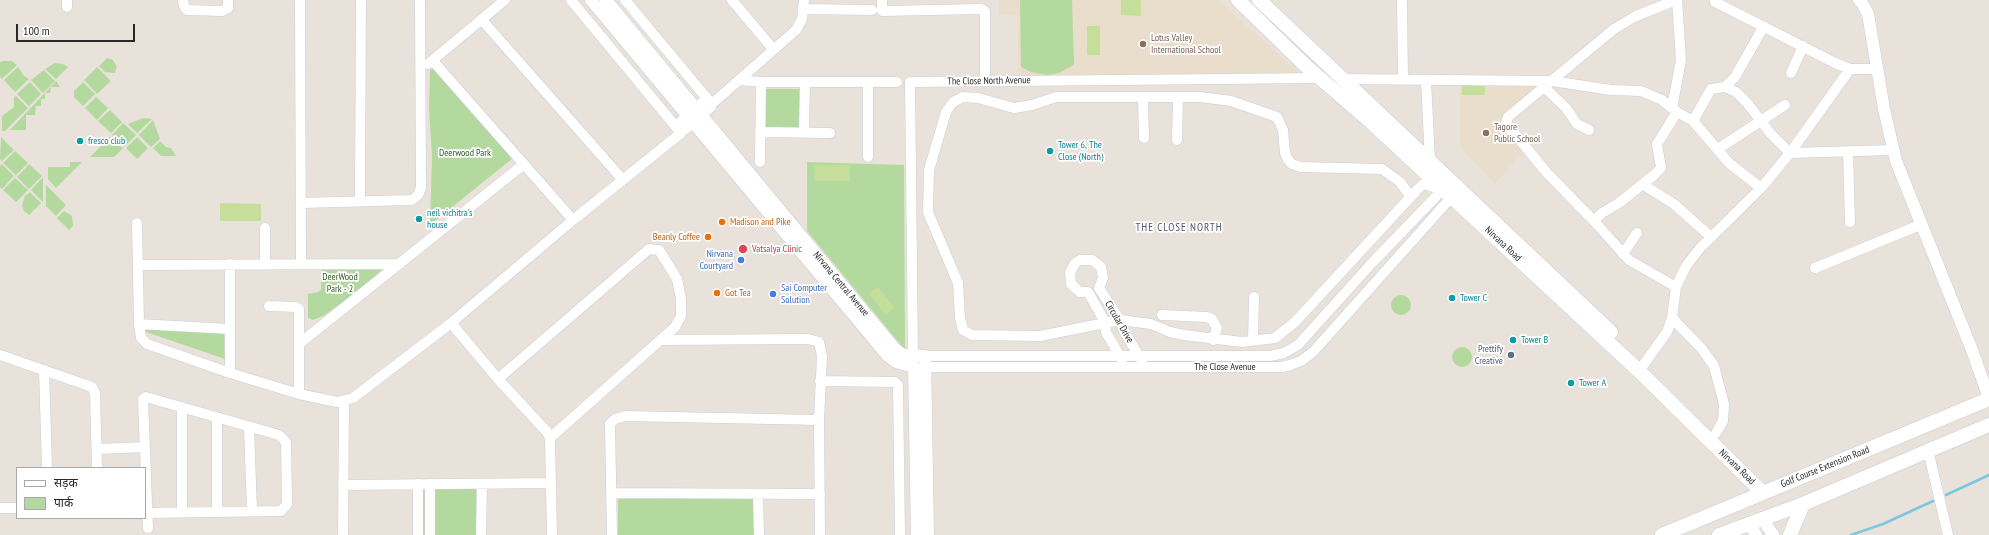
<!DOCTYPE html>
<html>
<head>
<meta charset="utf-8">
<style>
	body { margin:0 }
	#map { position:relative; width:1989px; height:535px; overflow:hidden; background:#e9e2db; font-family:"PT Sans Narrow","Noto Sans Devanagari",sans-serif }
	canvas { display:block }
	.legend { position:absolute; left:16px; top:467px; width:130px; height:52px; box-sizing:border-box; background:#fff; border:1px solid #a9a9a9; margin:0; padding:5px 7px; list-style:none; font-size:12px; color:#282828 }
	.legend li { display:flex; align-items:center; gap:8px; height:20px }
	.legend b { width:20px; border:1px solid #a9a9a9 }
	.scale { position:absolute; left:16px; top:24px; width:119px; height:18px; box-sizing:border-box; border:2px solid #282828; border-top:0; padding-left:5px; font-size:12px; line-height:14px; white-space:nowrap; color:#282828; -webkit-text-stroke:3px #fff; paint-order:stroke }
</style>
</head>
<body>
<div id="map">
<canvas width="1989" height="535"></canvas>
<ul class="legend">
<li><b style="height:5px;background:#fff"></b>सड़क</li>
<li><b style="height:11px;background:#b4d99e"></b>पार्क</li>
</ul>
<div class="scale">100 m</div>
</div>
<script>
const ctx = document.querySelector('canvas').getContext('2d');
ctx.lineJoin = 'round';
function fillPath(path, color) { ctx.fillStyle = color; ctx.fill(path, 'evenodd'); }
const poly = rows => new Path2D(rows.map(r => 'M' + r).join(''));
function stroke(path, color, width, dash) { ctx.strokeStyle = color; ctx.lineWidth = width; ctx.lineCap = dash ? 'butt' : 'round'; ctx.setLineDash(dash || []); ctx.stroke(path); }
function label(font, color, halo, rows, align = 'center') {
  ctx.font = font + ' "PT Sans Narrow",sans-serif'; ctx.lineWidth = 3.5; ctx.setLineDash([]); ctx.textBaseline = 'middle'; ctx.strokeStyle = halo; ctx.fillStyle = color; for (const [text, x, y, turn = 0] of rows) {
    ctx.save(); ctx.translate(x, y); ctx.rotate((+turn || 0) * Math.PI / 180); ctx.textAlign = isNaN(turn) ? turn : align; if (halo) ctx.strokeText(text, 0, 0); ctx.fillText(text, 0, 0); ctx.restore();
  }
}
const education = poly([
	[999,0,1218,0,1301,74,1018,76,1018,15,999,14],
	[1460,84,1538,84,1538,88,1500,118,1525,149,1495,184,1460,147]
]);
const green = poly([
	[1020,0,1072,0,1074,64,1070,67,1059,73,1047,75,1031,72,1021,67],
	[107,58,113,60,117,67,115,73,105,72,99,66],
	[4,61,12,61,17,65,2,79,0,77,0,62],
	[55,63,63,64,68,67,56,79,45,69],
	[18,67,24,76,29,79,15,92,4,80],
	[97,67,111,81,97,94,84,80],
	[436,68,513,158,430,225,432,156,429,108,430,70],
	[44,70,55,81,43,93,31,80],
	[56,81,60,87,51,87,50,93,45,93,45,99,41,99,41,106,36,106,35,115,26,115,26,130,10,130],
	[30,82,41,94,29,106,17,94],
	[83,82,95,94,83,106,74,97,74,91],
	[764,89,801,89,800,127,763,127],
	[16,96,28,108,5,131,2,131,2,116,14,107,14,97],
	[96,97,108,108,97,120,85,108],
	[110,110,122,122,111,133,98,121],
	[143,118,152,119,137,133,128,124],
	[153,120,160,139,151,147,139,135],
	[123,123,136,135,124,147,112,135],
	[1,137,14,150,2,161,0,159],
	[110,137,123,148,114,157,90,157],
	[137,137,148,148,137,159,126,148],
	[160,141,166,147,171,148,176,156,161,156,153,148],
	[15,151,28,163,16,175,3,163],
	[70,162,82,162,56,188,48,179,48,167,70,167],
	[807,162,904,165,905,350,807,231],
	[2,164,14,176,2,189,0,187,0,166],
	[29,164,42,176,29,189,17,177],
	[43,177,43,202,31,190],
	[15,178,28,190,16,202,3,190],
	[46,185,66,205,56,216,46,206],
	[30,192,41,203,29,215,24,211,22,205,25,196],
	[64,211,72,216,73,226,69,230,57,218],
	[322,265,384,268,356,293,323,316,313,320,308,318,308,294,318,292,321,290],
	'1391 305a10 10 0 1 1 20 0a10 10 0 1 1-20 0Z',
	[146,326,224,330,225,359,143,331],
	'1452 357a10 10 0 1 1 20 0a10 10 0 1 1-20 0Z',
	[476,488,476,535,422,535,422,489],
	[754,497,755,535,618,535,618,499]
]);
const pitch = poly([
	[1121,0,1141,0,1141,16,1121,15],
	[1087,26,1100,26,1100,55,1087,55],
	[1485,84,1485,95,1462,95,1462,85],
	[814,165,850,165,850,181,815,181],
	[220,203,261,204,261,221,220,221],
	[878,287,894,308,886,315,869,294]
]);
const stream = poly([
	[1946,495,1989,475],
	[1851,535,1883,524,1933,501]
]);
const minor = poly([
	[67,0,67,7],
	[183,0,184,6,187,10,222,11,228,8,228,0],
	[300,0,301,264],
	[625,0,710,102,711,107,689,126,686,129,678,130,680,122,695,109,705,100,710,102,714,102,796,30,802,19,804,0],
	[732,0,773,49],
	[882,0,882,11,981,9,985,11,985,81],
	[1402,0,1403,79],
	[1676,0,1636,16,1614,29,1508,117,1506,123,1547,173,1594,221,1629,260,1676,287],
	[1715,0,1715,2,1835,63,1850,69,1876,69],
	[804,9,872,10],
	[482,20,623,180],
	[433,61,573,220],
	[428,64,505,0],
	[1791,73,1803,46],
	[1341,79,1552,81,1611,90,1641,91,1662,100,1677,112,1693,121,1729,163,1761,188],
	[740,80,761,82,897,82],
	[1426,80,1430,162],
	[868,82,868,157],
	[1544,87,1566,108,1577,124,1589,130],
	[1725,87,1736,92,1748,104,1771,134,1790,153,1892,150],
	[1143,97,1144,138],
	[1672,108,1681,60,1677,0],
	[1693,121,1711,89,1725,87,1735,77,1764,26],
	[760,132,830,133],
	[804,132,805,82],
	[1177,140,1178,97],
	[1718,149,1785,105],
	[1848,152,1850,222],
	[760,162,761,82],
	[1642,184,1674,204,1711,237],
	[1410,196,1400,182,1382,169,1301,167,1292,164,1288,160,1285,153,1283,130,1277,117,1231,101,1200,97,1056,97,1032,105,1014,108,978,98,963,97,953,102,946,112,929,170,928,212,958,283,960,318,963,330,972,335,1040,336,1120,320,1151,324,1170,332,1184,335,1242,342,1275,338,1295,322,1417,190,1423,184,1433,187,1437,183],
	[360,201,361,0],
	[301,203,412,200,418,195,421,188,420,0],
	[1594,221,1602,213,1619,203,1654,175,1661,168,1657,144,1677,112],
	[137,223,139,324,141,338,147,344,230,373,299,394,337,402,353,398,451,323,573,220,681,133,571,0],
	[265,228,265,264],
	[1623,254,1637,233],
	[230,264,230,373],
	[138,265,400,264],
	[1815,268,1920,225],
	[269,306,296,307,299,309,299,394],
	[1162,315,1207,317,1212,319,1217,328,1213,340],
	[1672,318,1702,349,1714,366,1724,404,1723,421,1716,433],
	[451,323,498,379,547,432,550,438,552,535],
	[139,324,230,329],
	[661,340,808,339,819,342,822,356,819,420,820,535],
	[1253,341,1254,297],
	[300,343,524,164],
	[0,355,92,387,95,393,97,468],
	[913,356,910,82,1323,78],
	[925,356,1270,356,1284,353,1298,345,1371,264,1447,185],
	[1122,360,1106,332,1105,322,1088,292,1080,292,1071,284,1070,273,1075,263,1080,260,1092,260,1101,267,1103,278,1099,288,1120,320,1124,331,1142,361],
	[926,367,1281,367,1290,365,1301,361,1313,352,1456,192],
	[44,370,47,468],
	[1639,371,1667,332,1672,318,1676,287,1686,266,1700,248,1761,188,1790,153,1850,69],
	[498,379,649,249,659,250,677,279,681,299,681,316,675,327,550,438],
	[820,381,895,382,898,385,900,535],
	[182,407,182,512],
	[217,418,217,512],
	[249,428,252,511],
	[97,449,145,447],
	[1928,450,1948,535],
	[418,484,418,535],
	[343,485,551,483],
	[612,493,820,494],
	[758,494,759,535],
	[0,508,17,508],
	[147,513,281,511,287,504,286,442,279,435,146,397,143,399,148,528],
	[343,535,344,401],
	[430,535,430,484],
	[481,535,482,484],
	[612,535,610,424,615,419,625,416,819,420]
]);
const tertiary = poly([
	[591,0,887,355,896,362,914,367,917,535],
	[606,0,895,349,903,355,925,356,928,535],
	[1859,0,1862,3,1868,14,1884,109,1896,161,1972,350,1989,398],
	[1762,518,1773,535],
	[1749,523,1756,535]
]);
const secondary = poly([
	[1238,0,1307,67,1371,122,1639,371,1763,493],
	[1259,0,1611,332],
	[1662,535,1989,399],
	[1719,535,1803,504,1989,425],
	[1790,535,1803,504]
]);
const markers = [
	[1143,44,4,"#8d6e63"],
	[1486,133,4,"#8d6e63"],
	[80,141,4,"#0f9aa8"],
	[1050,151,4,"#0f9aa8"],
	[419,219,4,"#0f9aa8"],
	[722,222,4,"#e8710a"],
	[708,237,4,"#e8710a"],
	[743,249,5,"#e0444e"],
	[741,260,4,"#3f7fe0"],
	[717,293,4,"#e8710a"],
	[773,294,4,"#3f7fe0"],
	[1452,298,4,"#0f9aa8"],
	[1513,340,4,"#0f9aa8"],
	[1511,355,4,"#5c6f8a"],
	[1571,383,4,"#0f9aa8"]
];
const educationNames = [
	["Lotus Valley",1151,38],
	["International School",1151,50],
	["Tagore",1494,127],
	["Public School",1494,139]
];
const streetNames = [
	["The Close North Avenue",989,81,-1],
	["Nirvana Road",1503,244,43],
	["Nirvana Central Avenue",841,284,50],
	["Circular Drive",1119,322,60],
	["The Close Avenue",1225,367],
	["Nirvana Road",1737,467,44],
	["Golf Course Extension Road",1825,467,-22]
];
const cultureNames = [
	["fresco club",88,141],
	["Tower 6, The",1058,145],
	["Close (North)",1058,157],
	["neil vichitra's",427,213],
	["house",427,225],
	["Tower C",1460,298],
	["Tower B",1521,340],
	["Tower A",1579,383]
];
const parkNames = [
	["Deerwood Park",465,153],
	["DeerWood",340,277],
	["Park - 2",340,289]
];
const foodNames = [
	["Madison and Pike",730,222],
	["Beanly Coffee",700,237,"right"],
	["Got Tea",725,293]
];
const healthNames = [
	["Vatsalya Clinic",752,249]
];
const shopNames = [
	["Nirvana",733,254],
	["Courtyard",733,266],
	["Sai Computer",781,288,"left"],
	["Solution",781,300,"left"]
];
const serviceNames = [
	["Prettify",1503,349],
	["Creative",1503,361]
];
const neighbourhoodNames = [
	["THE CLOSE NORTH",1179,228]
];
fillPath(education, '#e9decc');
fillPath(green, '#b4d99e');
fillPath(pitch, '#c5df9b');
stroke(stream, '#7ac8df', 2.5);
stroke(minor, '#cacdd8', 11);
stroke(tertiary, '#cacdd8', 13);
stroke(secondary, '#cacdd8', 15);
stroke(minor, '#fff', 10);
stroke(tertiary, '#fff', 12);
stroke(secondary, '#fff', 14);
for (const [x, y, r, color] of markers) { const dot = new Path2D(); dot.arc(x, y, r, 0, 2 * Math.PI); ctx.fillStyle = color; ctx.fill(dot); stroke(dot, '#fff', 1.5); }
label('10px', '#785e54', '#fff', educationNames, 'left');
label('10px', '#282828', '#fff', streetNames);
label('10px', '#0d838f', '#fff', cultureNames, 'left');
label('10px', '#305b22', '#fff', parkNames);
label('10px', '#c56008', '#fff', foodNames, 'left');
label('10px', '#be3a42', '#fff', healthNames, 'left');
label('10px', '#366cbe', '#fff', shopNames, 'right');
label('10px', '#4e5e75', '#fff', serviceNames, 'right');
ctx.letterSpacing = '1px';
label('11px', '#4e5673', '#fff', neighbourhoodNames);
ctx.letterSpacing = '0px';
</script>
</body>
</html>
